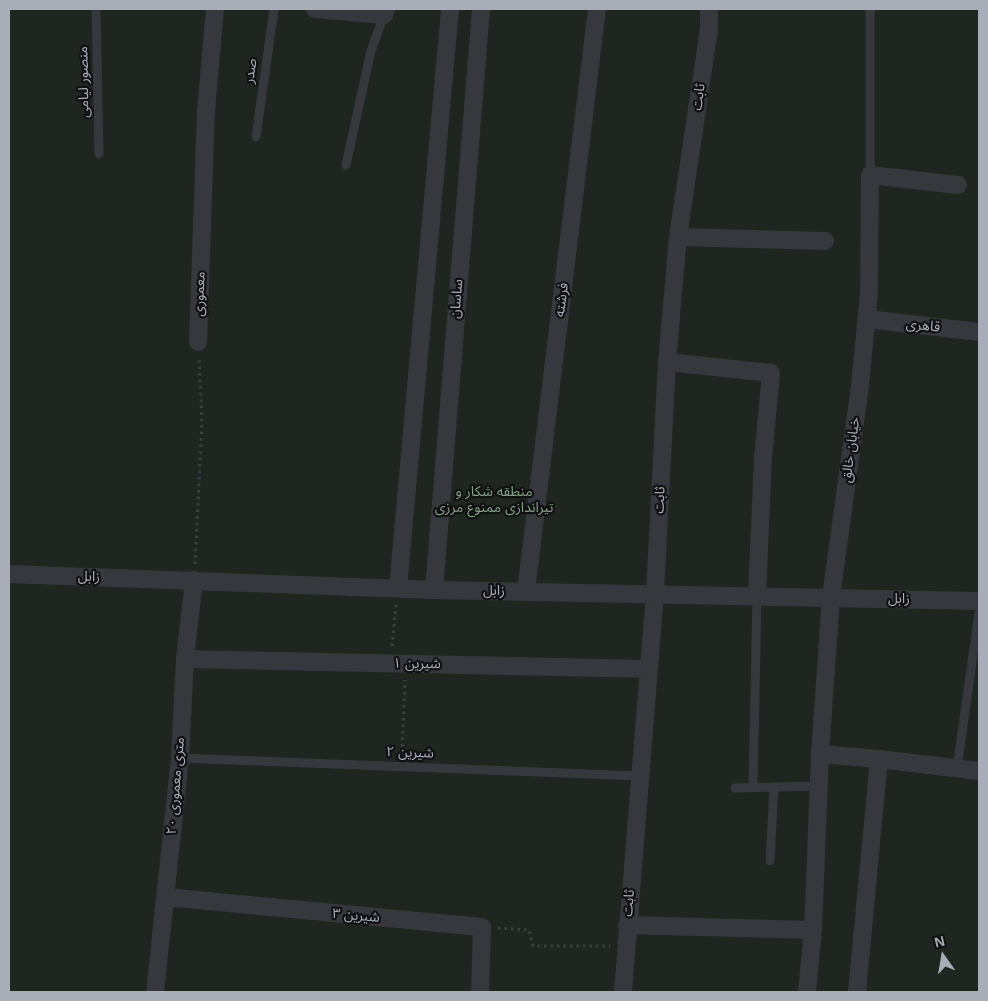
<!DOCTYPE html>
<html>
<head>
<meta charset="utf-8">
<style>
	body { margin:0 }
	#map { position:relative; width:988px; height:1001px; overflow:hidden; background:#161618; font-family:Arial,sans-serif }
	canvas { display:block }
	.frame { position:absolute; inset:0; border:10px solid #a8adb8; pointer-events:none }
	.north { position:absolute; left:918px; top:931px; width:50px; height:50px; -webkit-text-stroke:4px #111113; paint-order:stroke; rotate:347deg; font-size:14px; font-weight:700; line-height:20px; text-align:center; color:#a8adb8 }
	.north::after { content:''; display:block; margin:auto; width:18px; height:22px; background:#a8adb8; clip-path:polygon(50% 0,100% 100%,50% 72%,0 100%) }
</style>
</head>
<body>
<div id="map">
<canvas width="988" height="1001"></canvas>
<div class="frame"></div>
<div class="north">N</div>
</div>
<script>
const ctx = document.querySelector('canvas').getContext('2d');
ctx.lineJoin = 'round';
function paint(path, color) {
  ctx.fillStyle = color;
  ctx.fill(path, 'evenodd');
}
function shape(rows) {
  const path = new Path2D();
  for (const r of rows) {
    path.moveTo(r[0], r[1]);
    for (let i = 2; i < r.length; i += 2) path.lineTo(r[i], r[i + 1]);
  }
  return path;
}
function strokePath(path, color, width, dash) {
  ctx.strokeStyle = color;
  ctx.lineWidth = width;
  ctx.lineCap = dash ? 'butt' : 'round';
  ctx.setLineDash(dash || []);
  ctx.stroke(path);
}
function label(font, color, halo, rows, align = 'center') {
  ctx.font = font + ' Arial,"Noto Sans Arabic",sans-serif';
  ctx.lineWidth = 4.5;
  ctx.setLineDash([]);
  ctx.textBaseline = 'middle';
  ctx.strokeStyle = halo;
  ctx.fillStyle = color;
  for (const [text, x, y, turn = 0] of rows) {
    ctx.save();
    ctx.translate(x, y);
    ctx.rotate((+turn || 0) * Math.PI / 180);
    ctx.textAlign = isNaN(turn) ? turn : align;
    if (halo) ctx.strokeText(text, 0, 0);
    ctx.fillText(text, 0, 0);
    ctx.restore();
  }
}
paint(shape([
	[9,9,979,9,979,992,9,992]
]), '#1e261f');
strokePath(shape([
	[195,564,202,423,199,358],
	[392,646,396,605],
	[402,753,405,680],
	[498,928,529,930,533,946,610,946]
]), '#3d3f44', 3, [2.5, 4]);
strokePath(shape([
	[96,9,99,154],
	[870,9,870,175],
	[256,137,274,9],
	[346,165,371,51,384,15],
	[180,758,640,776],
	[957,768,979,613],
	[735,788,819,786],
	[753,788,757,595],
	[770,861,774,787]
]), '#37383d', 9);
strokePath(shape([
	[315,9,384,15,386,9],
	[678,237,825,241],
	[867,319,979,332],
	[198,342,206,111,215,9],
	[667,362,771,373,763,458,757,595],
	[9,574,434,590,979,601],
	[398,588,450,9],
	[434,590,481,9],
	[526,591,597,9],
	[185,659,649,669],
	[879,759,820,754,831,597,860,386,869,292,870,175,958,185],
	[165,897,482,927,480,992],
	[627,925,813,930],
	[155,992,180,758,185,659,194,580],
	[623,992,655,593,667,362,678,237,709,29,709,9],
	[807,992,813,930,820,754],
	[857,992,879,759,979,771]
]), '#37383d', 18);
label('14px', '#a8adb8', '#111113', [
	["صدر",251,71,-82],
	["منصور لیامی",84,82,-91],
	["ثابت",699,97,-82],
	["معموری",200,294,-88],
	["ساسان",457,299,-85],
	["فرشته",562,300,-83],
	["قاهری",923,326,6],
	["خیابان خالق",851,450,-82],
	["ثابت",660,500,-87],
	["زابل",89,577,2],
	["زابل",494,591,1],
	["زابل",899,599,1],
	["شیرین ۱",417,664,1],
	["شیرین ۲",410,753,2],
	["۲۰ متری معموری",176,786,-85],
	["ثابت",629,903,-85],
	["شیرین ۳",356,916,5]
]);
label('14px', '#7fa381', '#111113', [
	["منطقه شکار و",494,492],
	["تیراندازی ممنوع مرزی",494,508]
]);
</script>
</body>
</html>
